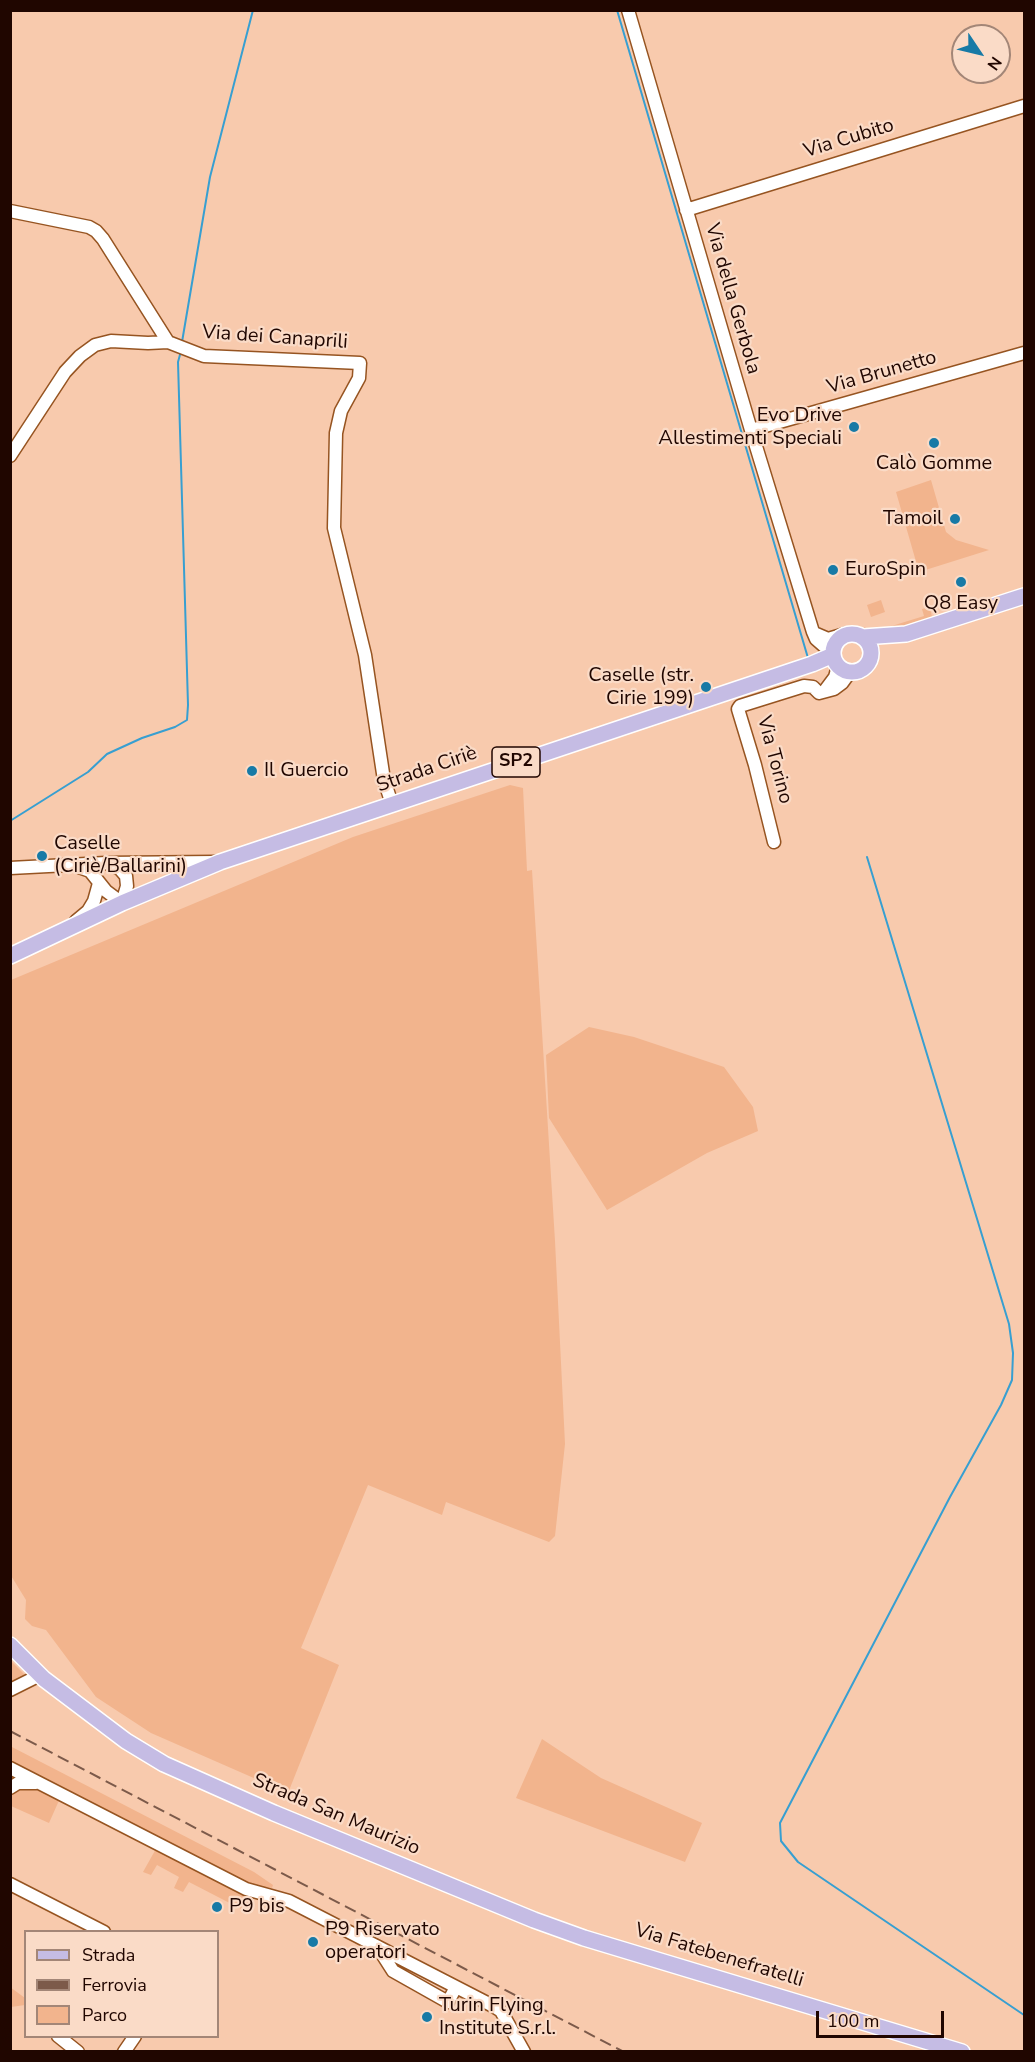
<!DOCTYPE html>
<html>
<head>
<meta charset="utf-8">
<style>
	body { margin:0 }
	#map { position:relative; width:1035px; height:2062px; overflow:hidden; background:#f8caad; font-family:"Nunito Sans",sans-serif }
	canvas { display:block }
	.frame { position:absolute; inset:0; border:12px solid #200600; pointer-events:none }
	.legend { position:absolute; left:24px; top:1930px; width:195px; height:108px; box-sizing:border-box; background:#fadbc7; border:2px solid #a38677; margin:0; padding:8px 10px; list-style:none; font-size:18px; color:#200600 }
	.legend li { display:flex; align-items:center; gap:12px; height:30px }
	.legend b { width:30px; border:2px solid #a38677 }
	.north { position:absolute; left:951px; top:24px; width:60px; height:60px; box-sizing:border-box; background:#fadbc7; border:2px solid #a38677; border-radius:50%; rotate:125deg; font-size:16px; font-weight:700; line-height:24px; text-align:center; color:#200600 }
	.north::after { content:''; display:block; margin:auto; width:21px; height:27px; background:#177aa6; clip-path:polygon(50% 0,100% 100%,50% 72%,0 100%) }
	.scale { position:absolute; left:816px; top:2011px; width:128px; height:27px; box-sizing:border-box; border:3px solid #200600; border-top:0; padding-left:8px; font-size:18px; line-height:21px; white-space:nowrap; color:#200600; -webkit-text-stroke:4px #fadbc7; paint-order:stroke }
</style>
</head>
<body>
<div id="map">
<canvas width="1035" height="2062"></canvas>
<div class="frame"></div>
<ul class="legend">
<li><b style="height:8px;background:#c5bce4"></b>Strada</li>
<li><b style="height:8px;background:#7c5a4a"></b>Ferrovia</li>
<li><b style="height:16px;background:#f2b48d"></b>Parco</li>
</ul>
<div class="north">N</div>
<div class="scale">100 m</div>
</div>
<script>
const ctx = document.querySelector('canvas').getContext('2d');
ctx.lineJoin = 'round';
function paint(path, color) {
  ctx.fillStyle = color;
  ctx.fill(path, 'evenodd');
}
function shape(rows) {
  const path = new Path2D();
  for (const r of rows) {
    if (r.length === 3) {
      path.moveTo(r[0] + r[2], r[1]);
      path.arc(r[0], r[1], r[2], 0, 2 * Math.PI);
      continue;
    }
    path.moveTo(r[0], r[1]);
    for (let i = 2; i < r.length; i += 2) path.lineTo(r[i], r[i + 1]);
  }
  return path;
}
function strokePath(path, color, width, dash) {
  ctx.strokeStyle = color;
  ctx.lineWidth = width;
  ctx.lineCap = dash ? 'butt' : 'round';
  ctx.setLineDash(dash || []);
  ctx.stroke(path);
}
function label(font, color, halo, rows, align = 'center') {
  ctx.font = font + ' "Nunito Sans",sans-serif';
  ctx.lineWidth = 4.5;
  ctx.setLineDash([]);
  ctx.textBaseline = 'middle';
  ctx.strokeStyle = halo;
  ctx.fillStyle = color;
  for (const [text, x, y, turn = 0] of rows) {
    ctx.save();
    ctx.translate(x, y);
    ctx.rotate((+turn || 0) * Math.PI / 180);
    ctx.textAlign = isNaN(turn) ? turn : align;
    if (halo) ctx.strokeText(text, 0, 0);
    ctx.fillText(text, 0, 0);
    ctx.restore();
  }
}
paint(shape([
	[931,480,946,532,956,540,989,550,919,572,896,492],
	[881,600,885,612,871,617,867,605],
	[930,607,932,617,876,635,862,632,853,627,865,627,869,633,924,616,922,609],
	[510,785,523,788,527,871,532,870,555,1241,565,1444,555,1536,549,1542,446,1502,442,1515,368,1485,301,1648,339,1665,288,1793,151,1733,96,1697,46,1630,32,1626,25,1619,26,1600,10,1574,11,980,353,837],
	[589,1027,634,1037,724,1067,753,1107,758,1131,707,1153,607,1210,549,1118,546,1055],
	[10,1660,26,1676,10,1684],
	[542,1739,601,1778,702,1823,685,1862,516,1798],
	[10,1746,254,1872,273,1885,272,1888,249,1884,11,1762],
	[38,1786,61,1796,49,1823,11,1806,10,1794,21,1787],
	[157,1847,240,1890,250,1907,247,1912,189,1882,183,1892,174,1888,179,1877,157,1865,151,1875,143,1872],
	[10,1987,25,1998,25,2005,11,2007]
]), '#f2b48d');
strokePath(shape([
	[617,10,808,658],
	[182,342,210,177,253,10],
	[10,821,88,772,107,754,142,738,175,727,187,720,188,705,178,362,181,351],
	[867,857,1009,1324,1013,1353,1012,1380,1001,1405,950,1497,780,1823,781,1841,798,1862,1024,2015]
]), '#379fd1', 2);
const minor = shape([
	[628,10,751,430,813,632,816,639,824,646,833,648],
	[686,210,1024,106],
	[10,211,89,227,96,231,103,239,168,342],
	[751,430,1024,353],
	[10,456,65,372,80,356,95,345,111,341,148,343,168,342,204,356,360,363,359,378,341,411,336,433,334,528,365,655,384,780,392,804],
	[814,633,828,639,845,634],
	[826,689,835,677,838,666],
	[774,842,755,765,738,709,740,706,804,686,813,687,819,693,834,689,842,683,850,672],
	[76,866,90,871,106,891,122,903,127,886,126,876,120,869,107,863],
	[10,868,106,863,216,862],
	[76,921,88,911,94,901,99,883],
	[10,1690,40,1675],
	[10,1768,246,1889,289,1901,493,2006,501,2011,524,2052],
	[10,1788,18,1783,36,1783],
	[10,1884,104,1932],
	[377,1946,393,1971,448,2002,456,1987],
	[58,2036,78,2052],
	[124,2052,135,2036]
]);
const major = shape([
	[852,653,19],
	[863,637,906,634,1024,596],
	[10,956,122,903,220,862,812,664,833,655],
	[10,1645,44,1679,126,1741,164,1764,274,1813,534,1920,584,1938,962,2052]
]);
strokePath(minor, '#965421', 15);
strokePath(major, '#fff', 18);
strokePath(minor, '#fff', 12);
strokePath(major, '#c5bce4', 15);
strokePath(shape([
	[10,1731,624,2052]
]), '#7c5a4a', 2, [12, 6]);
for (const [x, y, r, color] of [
	[854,427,6,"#177aa6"],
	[934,443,6,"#177aa6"],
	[955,519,6,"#177aa6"],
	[833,570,6,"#177aa6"],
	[961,582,6,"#177aa6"],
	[706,687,6,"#177aa6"],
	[252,771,6,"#177aa6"],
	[42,856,6,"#177aa6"],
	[217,1907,6,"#177aa6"],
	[313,1942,6,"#177aa6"],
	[427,2017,6,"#177aa6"]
]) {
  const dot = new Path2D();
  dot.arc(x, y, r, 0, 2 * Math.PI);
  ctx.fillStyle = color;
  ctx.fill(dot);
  strokePath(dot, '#fadbc7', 2);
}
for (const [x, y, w] of [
	[516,762,48]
]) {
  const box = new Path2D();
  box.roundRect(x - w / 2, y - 15, w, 30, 4.5);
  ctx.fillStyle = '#fadbc7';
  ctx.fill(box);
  strokePath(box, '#200600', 1.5);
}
label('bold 18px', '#200600', null, [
	["SP2",516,762]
]);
label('20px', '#200600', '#fadbc7', [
	["Via Cubito",849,139,-17],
	["Via della Gerbola",732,299,74],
	["Via dei Canaprili",275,338,4],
	["Via Brunetto",882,373,-16],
	["Via Torino",774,760,75],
	["Strada Ciriè",427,770,-19],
	["Strada San Maurizio",336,1815,23],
	["Via Fatebenefratelli",719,1956,17]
]);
label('20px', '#200600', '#fadbc7', [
	["Evo Drive",842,416,"right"],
	["Allestimenti Speciali",842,439,"right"],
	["Calò Gomme",934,464,"center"],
	["Tamoil",943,519,"right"],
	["EuroSpin",845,570],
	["Q8 Easy",961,604,"center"],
	["Caselle (str.",694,676,"right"],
	["Cirie 199)",694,699,"right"],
	["Il Guercio",264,771],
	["Caselle",54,844],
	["(Ciriè/Ballarini)",54,867],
	["P9 bis",229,1907],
	["P9 Riservato",325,1930],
	["operatori",325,1953],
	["Turin Flying",439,2006],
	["Institute S.r.l.",439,2029]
], 'left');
</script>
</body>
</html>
